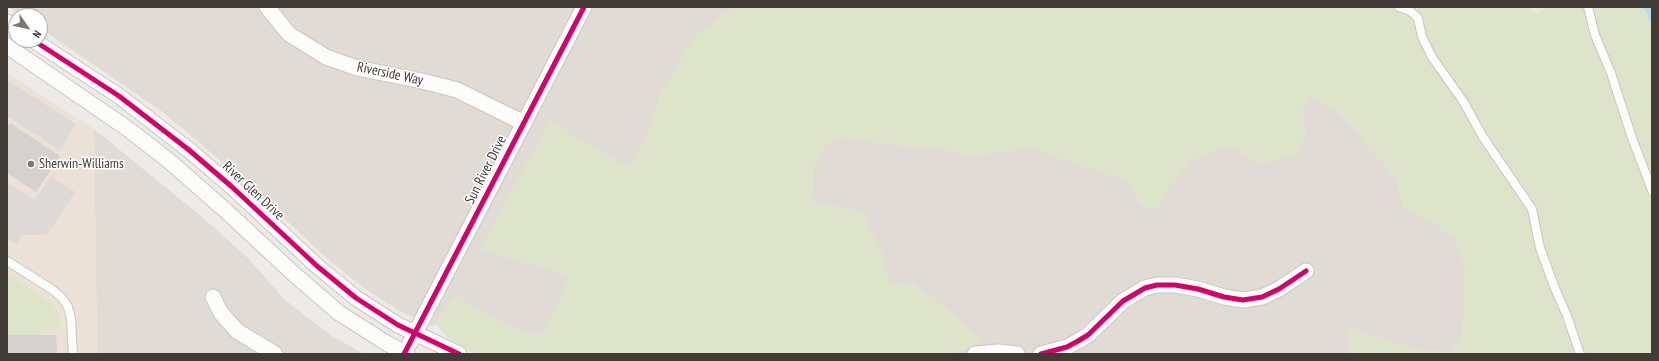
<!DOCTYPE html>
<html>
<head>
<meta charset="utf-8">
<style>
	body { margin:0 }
	#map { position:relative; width:1659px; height:361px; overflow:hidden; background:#edeae7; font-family:"PT Sans Narrow",sans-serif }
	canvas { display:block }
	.frame { position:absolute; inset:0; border:8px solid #413b35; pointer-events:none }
	.north { position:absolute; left:8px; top:8px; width:40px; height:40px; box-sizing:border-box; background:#fff; border:1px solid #b3b1ae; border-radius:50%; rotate:124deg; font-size:11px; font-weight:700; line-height:16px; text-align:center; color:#413b35 }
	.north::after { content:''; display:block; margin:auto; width:14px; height:18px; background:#7d7873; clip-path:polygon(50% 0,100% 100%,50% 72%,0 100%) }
</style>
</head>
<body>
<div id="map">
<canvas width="1659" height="361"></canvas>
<div class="frame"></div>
<div class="north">N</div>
</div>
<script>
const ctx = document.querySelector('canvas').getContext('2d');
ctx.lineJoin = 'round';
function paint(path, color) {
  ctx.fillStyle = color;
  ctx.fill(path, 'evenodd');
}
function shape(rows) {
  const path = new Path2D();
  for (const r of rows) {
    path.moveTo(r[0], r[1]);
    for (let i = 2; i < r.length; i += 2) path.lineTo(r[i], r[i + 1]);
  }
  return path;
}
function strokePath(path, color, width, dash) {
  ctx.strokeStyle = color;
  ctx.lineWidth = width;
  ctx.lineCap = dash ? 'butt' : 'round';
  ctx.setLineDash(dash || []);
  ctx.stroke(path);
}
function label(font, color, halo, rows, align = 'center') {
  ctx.font = font + ' "PT Sans Narrow",sans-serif';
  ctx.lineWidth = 3;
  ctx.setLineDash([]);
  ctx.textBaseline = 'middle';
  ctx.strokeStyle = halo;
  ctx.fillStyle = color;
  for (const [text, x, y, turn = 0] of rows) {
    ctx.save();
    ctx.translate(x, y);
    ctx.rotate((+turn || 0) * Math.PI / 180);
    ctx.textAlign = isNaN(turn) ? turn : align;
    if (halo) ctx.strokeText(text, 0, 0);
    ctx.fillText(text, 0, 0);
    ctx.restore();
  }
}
paint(shape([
	[8,7,738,7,721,16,660,95,648,136,628,168,550,122,481,249,571,276,542,336,507,326,471,307,460,297,454,298,436,324,432,326,399,311,367,290,332,263,242,179,164,113,40,28,40,16,22,16],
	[1310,95,1340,113,1397,179,1403,207,1435,224,1455,239,1466,268,1463,334,1450,352,1420,351,1349,328,1351,354,949,354,982,341,934,299,913,284,889,283,882,254,867,223,864,212,831,206,812,201,813,167,819,155,825,145,846,136,863,141,943,149,971,155,1031,148,1126,180,1145,208,1173,182,1190,160,1231,145,1260,164,1306,135,1301,108],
	[94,129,202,217,248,258,284,299,330,335,364,354,97,354]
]), '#e1dbd5');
paint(shape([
	[7,73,94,129,97,354,7,354]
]), '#ece1d7');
paint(shape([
	[738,7,1652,7,1652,354,1351,354,1349,328,1420,351,1450,352,1463,334,1466,268,1455,239,1435,224,1403,207,1397,179,1340,113,1310,95,1301,108,1306,135,1294,156,1260,164,1231,145,1190,160,1173,182,1156,210,1146,208,1126,180,1031,148,971,155,943,149,863,141,846,136,825,145,813,167,812,201,831,206,865,212,867,223,882,254,890,283,912,284,934,299,982,341,949,354,474,354,447,337,436,324,454,298,460,297,471,307,507,326,542,336,571,276,480,249,550,122,628,167,648,136,660,95,695,36,721,16],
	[12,276,52,304,57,311,61,323,61,329,42,330,41,335,7,335,7,277]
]), '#dee4c9');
paint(shape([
	[1528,7,1546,7,1538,13,1532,12]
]), '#efe5d3');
paint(shape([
	[7,80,76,124,60,150,7,116],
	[51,176,75,192,47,235,22,235,16,244,7,239,7,182,35,200]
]), '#dcd9d7');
paint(shape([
	[1640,7,1652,7,1652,25,1646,11]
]), '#bbdbe7');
paint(shape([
	[10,123,60,156,36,192,7,173,7,127],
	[7,335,56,335,57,354,7,354]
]), '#d5d1ce');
const service = shape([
	[1399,7,1410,11,1418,18,1422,37,1432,57,1463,101,1483,137,1532,209,1540,248,1554,286,1567,316,1580,354],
	[1588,7,1595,35,1611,73,1632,138,1652,190],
	[7,261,53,290,62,298,68,307,71,319,73,354]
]);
const minor = shape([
	[267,7,289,34,326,57,357,68,422,81,457,90,524,123],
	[7,22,16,28],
	[33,40,119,96,189,150,231,186,317,266,356,298,398,325,459,354],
	[7,46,128,129,168,160,225,210,295,275,339,313,388,344,407,354],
	[213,297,221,313,237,331,275,354],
	[410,343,584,7],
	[975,354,999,352,1017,354],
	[1041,354,1067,347,1078,341,1088,335,1123,301,1145,288,1157,285,1175,285,1198,289,1224,297,1243,300,1262,297,1279,289,1306,271]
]);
strokePath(service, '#c9c6c3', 10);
strokePath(minor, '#c9c6c3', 17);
strokePath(service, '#fcfcfb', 8);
strokePath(minor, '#fcfcfb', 15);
strokePath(shape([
	[33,40,119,96,189,150,231,186,317,266,356,298,398,325,459,354],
	[404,354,584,7],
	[1041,354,1067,347,1078,341,1088,335,1123,301,1145,288,1157,285,1175,285,1198,289,1224,297,1243,300,1262,297,1279,289,1306,271]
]), '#d6006c', 5);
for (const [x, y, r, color] of [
	[31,164,4,"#7d7873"]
]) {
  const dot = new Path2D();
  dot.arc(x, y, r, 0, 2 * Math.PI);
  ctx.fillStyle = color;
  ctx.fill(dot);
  strokePath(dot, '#fff', 1.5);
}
label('14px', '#413b35', '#fff', [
	["Riverside Way",390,74,12],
	["Sun River Drive",486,170,-63],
	["River Glen Drive",253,191,43]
]);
label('14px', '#413b35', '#fff', [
	["Sherwin-Williams",39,164]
], 'left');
</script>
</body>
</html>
